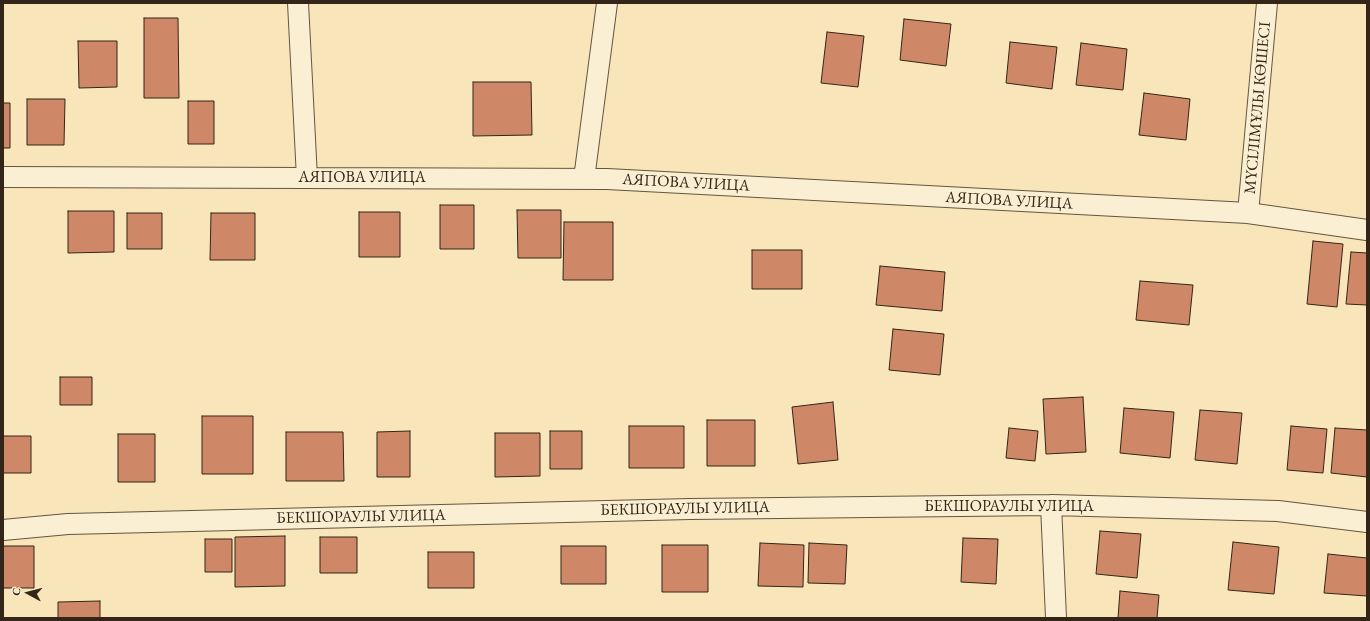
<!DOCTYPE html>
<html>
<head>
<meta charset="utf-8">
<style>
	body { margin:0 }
	#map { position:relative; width:1370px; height:621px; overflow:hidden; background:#f8e6ba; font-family:"EB Garamond",serif }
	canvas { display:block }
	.frame { position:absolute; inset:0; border:4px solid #332518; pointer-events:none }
	.north { position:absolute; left:8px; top:573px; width:40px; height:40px; -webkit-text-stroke:3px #faefd2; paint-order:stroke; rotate:277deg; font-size:11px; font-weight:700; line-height:16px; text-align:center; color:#332518 }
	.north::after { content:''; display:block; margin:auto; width:14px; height:18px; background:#332518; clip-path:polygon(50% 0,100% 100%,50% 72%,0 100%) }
</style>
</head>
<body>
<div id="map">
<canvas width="1370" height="621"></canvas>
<div class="frame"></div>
<div class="north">С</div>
</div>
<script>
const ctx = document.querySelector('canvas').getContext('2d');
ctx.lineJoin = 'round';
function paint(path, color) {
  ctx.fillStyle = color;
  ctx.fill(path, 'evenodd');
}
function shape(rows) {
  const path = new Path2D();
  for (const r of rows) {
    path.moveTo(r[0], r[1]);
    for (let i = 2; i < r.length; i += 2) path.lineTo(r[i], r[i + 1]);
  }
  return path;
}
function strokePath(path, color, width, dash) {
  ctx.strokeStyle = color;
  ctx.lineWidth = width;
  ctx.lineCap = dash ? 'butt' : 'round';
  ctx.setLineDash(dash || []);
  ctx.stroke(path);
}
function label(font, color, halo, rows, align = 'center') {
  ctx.font = font + ' "EB Garamond",serif';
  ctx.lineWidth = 3;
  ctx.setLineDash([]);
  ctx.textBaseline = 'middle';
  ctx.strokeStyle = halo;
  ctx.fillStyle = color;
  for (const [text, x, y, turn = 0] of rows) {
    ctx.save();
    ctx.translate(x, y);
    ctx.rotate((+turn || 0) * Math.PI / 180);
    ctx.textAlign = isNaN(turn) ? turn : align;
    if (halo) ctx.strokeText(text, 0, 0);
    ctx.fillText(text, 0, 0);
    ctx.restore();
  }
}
const building = shape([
	[144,18,178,18,179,98,144,98,144,18],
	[904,19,951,24,946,66,900,60,904,19],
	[827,32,864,36,858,87,821,83,827,32],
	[78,41,117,41,117,87,79,88,78,41],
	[1010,42,1057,47,1052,89,1006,83,1010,42],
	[1081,43,1127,49,1123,90,1076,85,1081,43],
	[473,82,531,82,532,135,473,136,473,82],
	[1144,93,1190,99,1186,140,1139,135,1144,93],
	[27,99,65,99,64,145,27,145,27,99],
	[188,101,214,101,214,144,188,144,188,101],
	[3,103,10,103,10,148,3,148,3,103],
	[440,205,474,205,474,249,440,249,440,205],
	[517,210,561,210,561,258,518,258,517,210],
	[68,211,114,211,114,252,68,253,68,211],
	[359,212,400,212,400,257,359,257,359,212],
	[127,213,162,213,162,249,127,249,127,213],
	[211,213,255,213,255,260,210,260,211,213],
	[564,222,613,222,613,280,563,280,564,222],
	[1313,241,1343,244,1337,307,1307,304,1313,241],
	[752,250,802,250,802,289,752,289,752,250],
	[1351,252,1367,253,1367,305,1346,304,1351,252],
	[880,266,945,272,942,311,876,305,880,266],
	[1140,281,1193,285,1189,325,1136,320,1140,281],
	[893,329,944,334,940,375,889,370,893,329],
	[60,377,92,377,92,405,60,405,60,377],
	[1083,397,1086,452,1046,454,1043,399,1083,397],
	[833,402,838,460,798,464,792,407,833,402],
	[1124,408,1174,412,1170,458,1120,453,1124,408],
	[1200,410,1242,413,1237,464,1195,460,1200,410],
	[202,416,253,416,253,474,202,474,202,416],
	[707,420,755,420,755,466,707,466,707,420],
	[629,426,684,426,684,468,629,468,629,426],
	[1291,426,1327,429,1323,473,1287,470,1291,426],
	[1009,428,1038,431,1035,461,1006,458,1009,428],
	[1335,428,1367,430,1367,477,1331,473,1335,428],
	[410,431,410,477,377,477,377,432,410,431],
	[550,431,582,431,582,469,550,469,550,431],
	[286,432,343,432,344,481,286,481,286,432],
	[495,433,540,433,540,476,495,477,495,433],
	[118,434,155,434,155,482,118,482,118,434],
	[3,436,31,436,31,473,3,473,3,436],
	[1100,531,1141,534,1137,578,1096,574,1100,531],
	[285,536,285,586,235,587,235,537,285,536],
	[320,537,357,537,357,573,320,573,320,537],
	[963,538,998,539,996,584,961,582,963,538],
	[205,539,232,539,232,572,205,572,205,539],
	[1233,542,1279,547,1274,594,1228,590,1233,542],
	[760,543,804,545,803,587,758,586,760,543],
	[809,543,847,545,845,584,808,583,809,543],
	[662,545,708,545,708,592,662,592,662,545],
	[3,546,34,546,34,588,3,588,3,546],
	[561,546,606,546,606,584,561,584,561,546],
	[428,552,474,552,474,588,428,588,428,552],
	[1328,554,1367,558,1367,596,1324,593,1328,554],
	[1120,591,1159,595,1157,618,1118,618,1120,591],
	[100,601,100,618,58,618,58,602,100,601]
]);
paint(building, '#cf8867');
strokePath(building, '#332518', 1);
const minor = shape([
	[298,3,307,178],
	[3,177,607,179,1248,213,1367,230],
	[584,179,607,3],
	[1248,213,1267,3],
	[1051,505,1056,618],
	[3,530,68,524,690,509,1051,505,1278,511,1367,522]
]);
strokePath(minor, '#645540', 22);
strokePath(minor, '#faefd2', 20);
label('16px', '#332518', '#faefd2', [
	["МҮСІЛІМҰЛЫ КӨШЕСІ",1258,108,-85],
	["АЯПОВА УЛИЦА",362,178],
	["АЯПОВА УЛИЦА",686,183,3],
	["АЯПОВА УЛИЦА",1009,201,3],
	["БЕКШОРАУЛЫ УЛИЦА",1009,507],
	["БЕКШОРАУЛЫ УЛИЦА",685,509,-1],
	["БЕКШОРАУЛЫ УЛИЦА",361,517,-1]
]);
</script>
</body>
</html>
